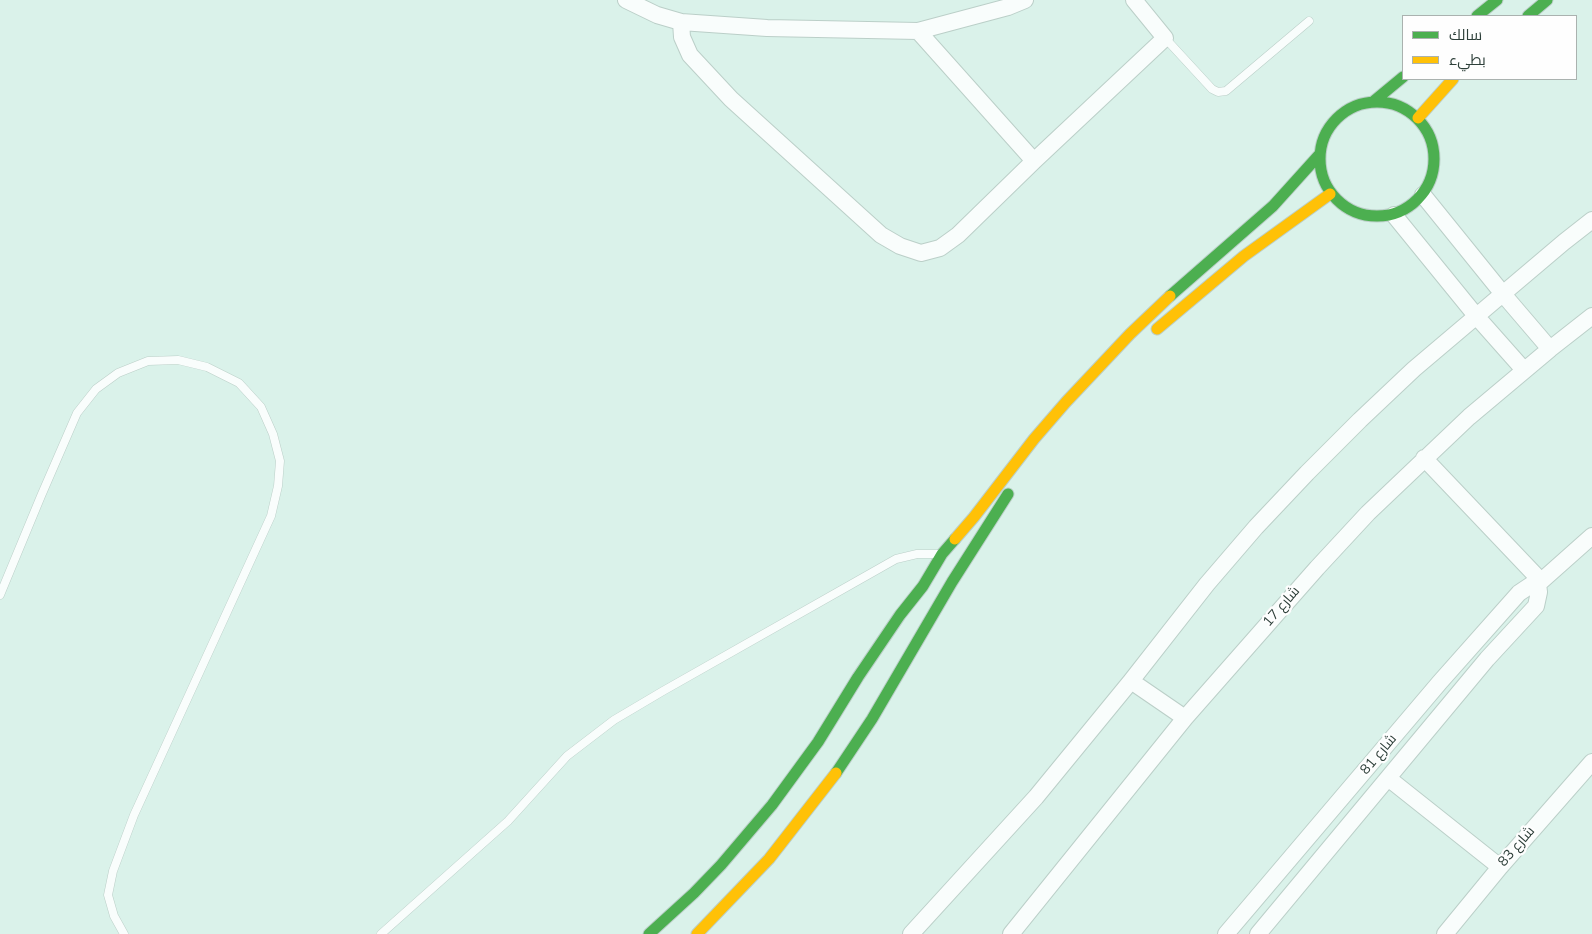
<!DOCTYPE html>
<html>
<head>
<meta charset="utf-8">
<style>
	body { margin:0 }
	#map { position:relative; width:1592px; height:934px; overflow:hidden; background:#daf2ea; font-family:"Nunito Sans",Cairo,sans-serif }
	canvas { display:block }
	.legend { position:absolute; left:1402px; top:15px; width:175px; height:65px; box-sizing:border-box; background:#fefefe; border:1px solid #aab2af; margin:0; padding:6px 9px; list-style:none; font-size:15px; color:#2d3f39 }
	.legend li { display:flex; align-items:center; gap:10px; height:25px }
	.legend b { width:25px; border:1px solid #aab2af }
</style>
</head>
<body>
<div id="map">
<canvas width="1592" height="934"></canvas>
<ul class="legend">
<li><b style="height:6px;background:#4caf50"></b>سالك</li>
<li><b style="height:6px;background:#ffc107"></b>بطيء</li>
</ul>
</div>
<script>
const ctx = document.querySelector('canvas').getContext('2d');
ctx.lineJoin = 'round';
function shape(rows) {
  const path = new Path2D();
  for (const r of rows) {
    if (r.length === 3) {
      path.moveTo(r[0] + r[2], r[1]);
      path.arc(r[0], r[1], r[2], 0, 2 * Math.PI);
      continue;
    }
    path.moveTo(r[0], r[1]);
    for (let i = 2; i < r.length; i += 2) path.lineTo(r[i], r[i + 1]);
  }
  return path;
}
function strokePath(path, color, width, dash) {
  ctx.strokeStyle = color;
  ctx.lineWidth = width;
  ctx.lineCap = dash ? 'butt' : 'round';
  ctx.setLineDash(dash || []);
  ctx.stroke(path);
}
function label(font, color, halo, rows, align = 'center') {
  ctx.font = font + ' "Nunito Sans",Cairo,sans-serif';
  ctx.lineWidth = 4.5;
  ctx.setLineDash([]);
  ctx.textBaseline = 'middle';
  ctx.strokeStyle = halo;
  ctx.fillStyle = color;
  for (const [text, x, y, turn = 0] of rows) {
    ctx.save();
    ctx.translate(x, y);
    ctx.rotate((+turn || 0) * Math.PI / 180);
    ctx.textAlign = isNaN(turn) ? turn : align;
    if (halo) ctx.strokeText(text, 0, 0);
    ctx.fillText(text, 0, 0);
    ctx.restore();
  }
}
const lane = shape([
	[1165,38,1212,89,1218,92,1226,91,1309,21],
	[0,595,41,496,77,413,96,389,118,373,148,361,178,360,207,367,239,383,261,407,273,434,280,461,278,486,271,516,134,815,113,871,108,895,114,916,124,934],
	[381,934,508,821,567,756,614,720,663,691,896,559,917,554,937,554]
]);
const street = shape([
	[626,0,657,15,681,22,767,28,918,31,1008,7,1025,0],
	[681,22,682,37,690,55,731,99,881,235,900,246,921,253,940,248,958,235,1034,161,1165,38,1134,0],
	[918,31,1034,161],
	[1423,195,1503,294,1550,349],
	[1394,215,1477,317,1524,370],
	[1424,458,1541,581],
	[1131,681,1185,718],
	[1388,778,1500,867],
	[911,934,1036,797,1131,681,1207,584,1256,527,1307,473,1360,420,1414,369,1564,242,1592,220],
	[1011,934,1185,718,1317,568,1368,513,1469,417,1550,349,1592,316],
	[1226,934,1440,682,1519,593,1531,585,1538,584,1592,536],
	[1258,934,1487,659,1536,606,1539,592,1538,584],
	[1445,934,1500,867,1592,762]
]);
const fast = shape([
	[1477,16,1497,0],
	[1528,16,1547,0],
	[1374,101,1403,77],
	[1377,159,57],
	[1170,296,1273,206,1319,155],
	[836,773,872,719,952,582,1008,494],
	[649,934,694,893,721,865,772,805,818,742,858,677,900,615,923,586,942,554,955,539]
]);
const slow = shape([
	[1418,118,1453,79],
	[1157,329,1244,256,1330,194],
	[955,539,974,517,1034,439,1066,402,1130,334,1170,296],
	[697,934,769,859,836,773]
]);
strokePath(lane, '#bbcfc8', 9);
strokePath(street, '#bbcfc8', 18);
strokePath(fast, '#bbcfc8', 13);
strokePath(slow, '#bbcfc8', 13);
strokePath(lane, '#f9fdfc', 8);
strokePath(street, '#f9fdfc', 16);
strokePath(fast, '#4caf50', 11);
strokePath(slow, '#ffc107', 11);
label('14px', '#2d3f39', '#fefefe', [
	["شارع 17",1282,607,-49],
	["شارع 81",1379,755,-50],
	["شارع 83",1517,847,-49]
]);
</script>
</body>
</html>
